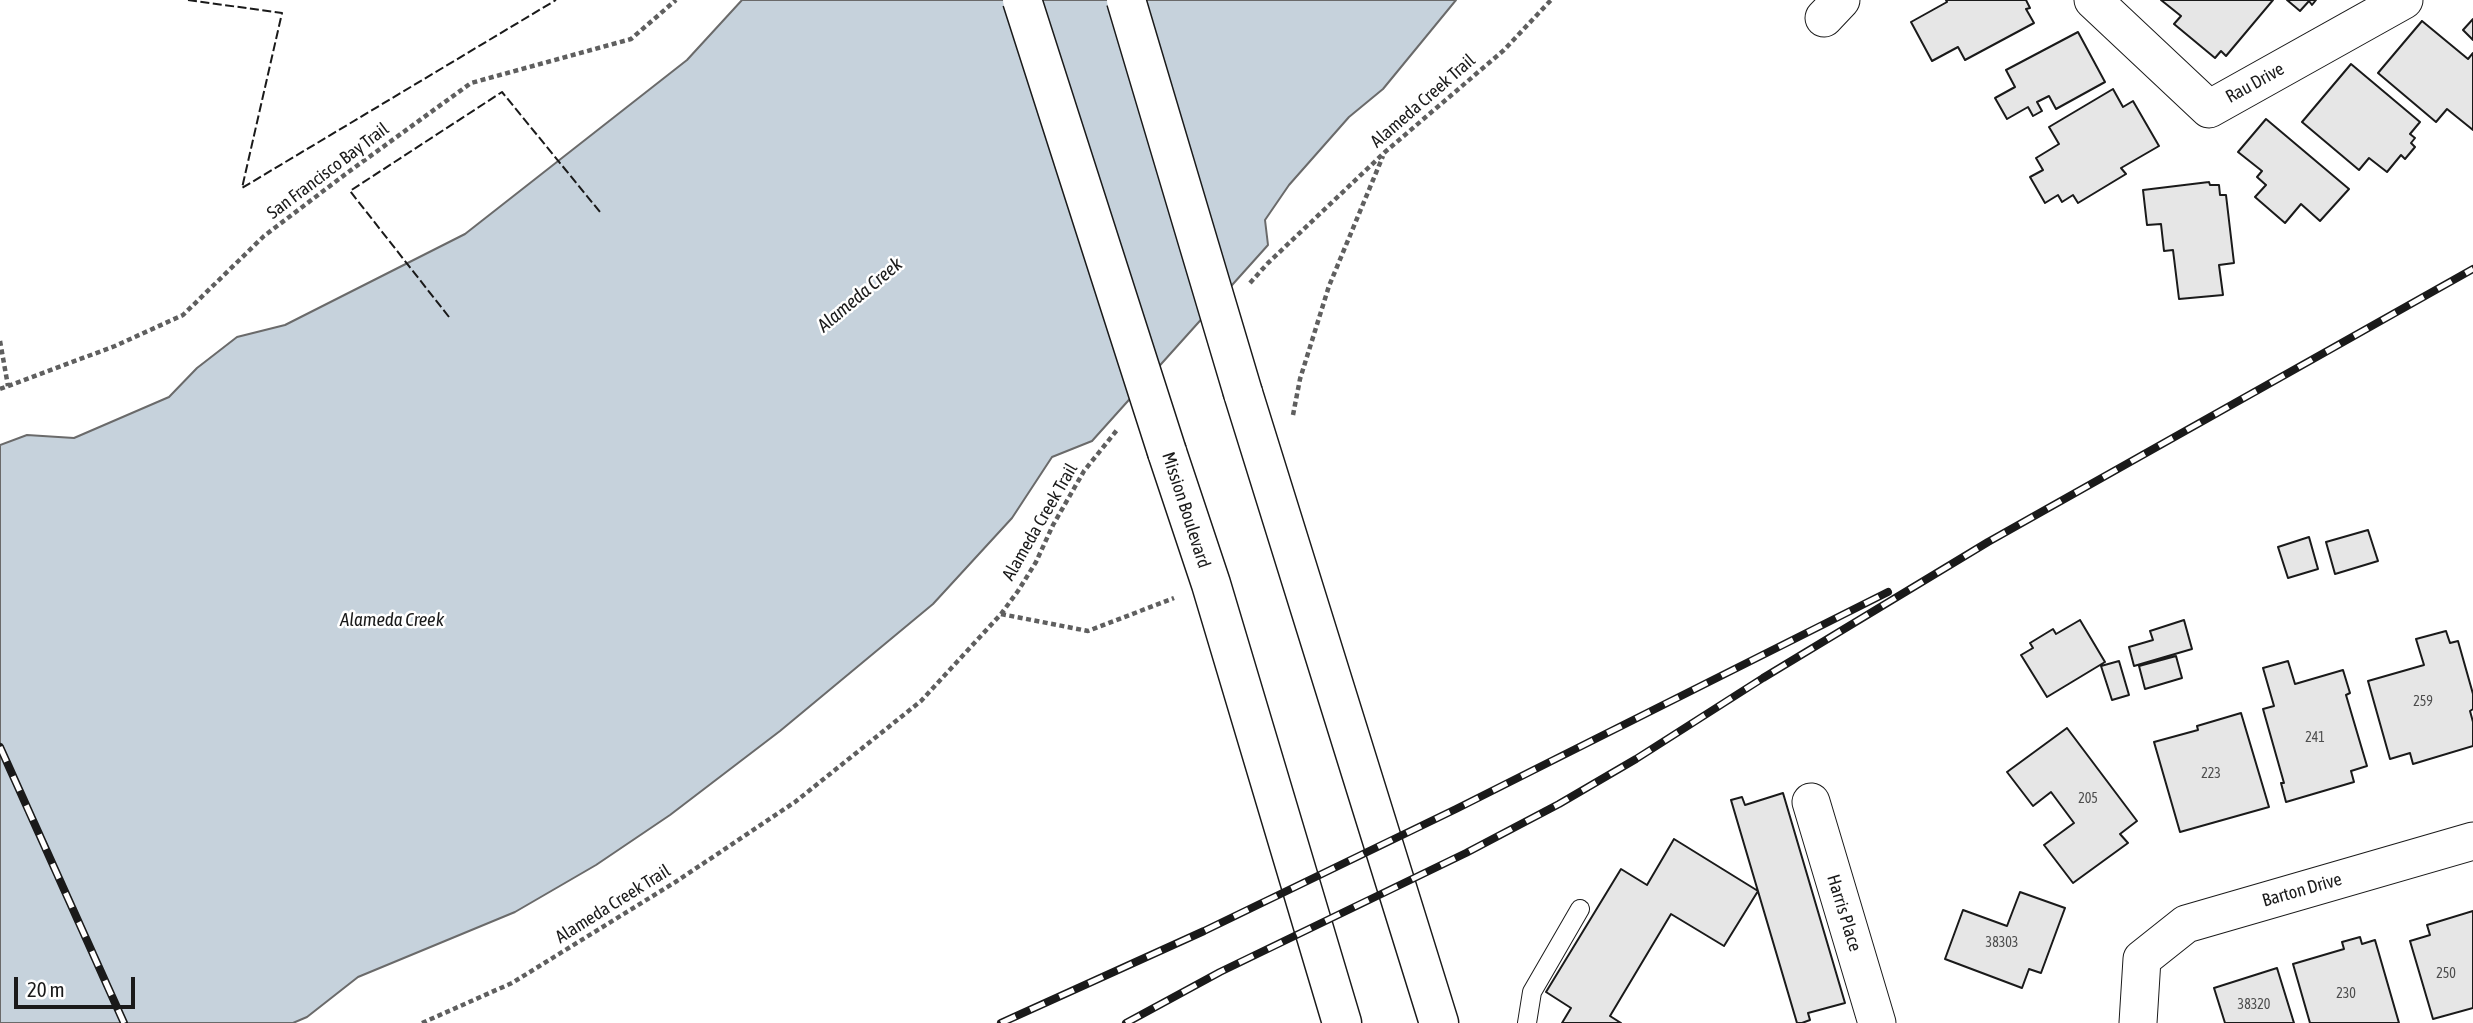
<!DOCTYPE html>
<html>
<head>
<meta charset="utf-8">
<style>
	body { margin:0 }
	#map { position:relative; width:2473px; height:1023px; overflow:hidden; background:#fff; font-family:"Asap Condensed",sans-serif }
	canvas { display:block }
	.scale { position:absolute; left:14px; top:977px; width:121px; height:32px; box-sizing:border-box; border:4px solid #1a1a1a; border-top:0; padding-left:9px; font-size:21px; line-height:24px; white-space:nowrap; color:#1a1a1a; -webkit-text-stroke:5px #fff; paint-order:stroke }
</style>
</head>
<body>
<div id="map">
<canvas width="2473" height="1023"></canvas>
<div class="scale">20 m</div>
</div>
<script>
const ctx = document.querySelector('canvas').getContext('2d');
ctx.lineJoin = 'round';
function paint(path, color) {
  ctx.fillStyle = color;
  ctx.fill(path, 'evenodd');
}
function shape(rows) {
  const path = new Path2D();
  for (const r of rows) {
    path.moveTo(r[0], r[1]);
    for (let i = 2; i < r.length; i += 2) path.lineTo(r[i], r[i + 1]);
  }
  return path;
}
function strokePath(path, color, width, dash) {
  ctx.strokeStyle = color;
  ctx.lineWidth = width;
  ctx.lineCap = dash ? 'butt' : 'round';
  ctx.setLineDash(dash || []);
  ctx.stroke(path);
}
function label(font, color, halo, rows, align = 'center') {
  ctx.font = font + ' "Asap Condensed",sans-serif';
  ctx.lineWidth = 5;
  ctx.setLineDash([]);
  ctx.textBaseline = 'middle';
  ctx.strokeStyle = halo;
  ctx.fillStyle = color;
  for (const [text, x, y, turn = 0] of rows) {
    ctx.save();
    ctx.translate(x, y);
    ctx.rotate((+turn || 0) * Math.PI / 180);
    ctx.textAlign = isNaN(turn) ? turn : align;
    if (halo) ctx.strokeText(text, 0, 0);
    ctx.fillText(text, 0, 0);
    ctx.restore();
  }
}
const water = shape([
	[742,0,1456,0,1383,89,1349,117,1289,185,1265,220,1268,245,1092,441,1052,457,1012,518,933,604,780,731,670,815,596,865,515,912,358,977,307,1017,293,1023,0,1023,0,445,27,435,74,438,169,397,197,368,237,337,285,325,465,234,687,60,742,0]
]);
paint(water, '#c6d2dc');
strokePath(water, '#6a6a6a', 2);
const building = shape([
	[1946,0,2026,0,2030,8,2026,9,2034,23,1965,60,1958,47,1932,61,1911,22,1947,2,1946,0],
	[2161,0,2273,0,2226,56,2221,51,2215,58,2174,24,2181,16,2161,0],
	[2287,0,2316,0,2312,5,2309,1,2300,11,2287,0],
	[2473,19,2473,40,2463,30,2473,19],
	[2422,21,2468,59,2473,53,2473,130,2447,109,2436,122,2378,73,2422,21],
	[2078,32,2105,82,2056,109,2049,96,2037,102,2042,111,2033,116,2028,107,2007,119,1995,98,2015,87,2006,70,2078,32],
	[2351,64,2420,122,2410,134,2415,138,2411,143,2415,147,2405,159,2401,155,2387,172,2369,158,2359,170,2302,122,2351,64],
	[2113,89,2123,107,2133,101,2159,146,2121,168,2126,174,2078,203,2073,195,2062,202,2058,195,2045,203,2030,177,2043,170,2036,158,2059,144,2049,127,2113,89],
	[2266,119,2349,189,2320,221,2301,204,2285,223,2255,197,2266,185,2257,177,2262,171,2238,152,2266,119],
	[2209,182,2210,185,2219,185,2220,195,2226,195,2234,263,2219,265,2223,295,2179,299,2173,250,2164,251,2161,224,2147,225,2143,190,2209,182],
	[2368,530,2378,561,2335,574,2326,542,2368,530],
	[2309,537,2318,569,2288,578,2278,547,2309,537],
	[2080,620,2105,662,2047,697,2021,655,2033,648,2030,643,2053,629,2056,634,2080,620],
	[2184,620,2192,649,2134,666,2129,647,2153,640,2150,631,2184,620],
	[2446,631,2450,643,2458,641,2473,694,2473,709,2470,711,2473,722,2473,746,2413,764,2410,753,2390,759,2368,681,2424,665,2416,639,2446,631],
	[2176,656,2182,678,2145,689,2139,666,2176,656],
	[2119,661,2129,695,2112,700,2101,666,2119,661],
	[2288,661,2295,684,2343,670,2350,693,2346,695,2367,766,2351,771,2354,782,2286,802,2281,783,2284,783,2263,709,2274,706,2263,668,2288,661],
	[2241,713,2269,807,2180,832,2154,742,2198,730,2197,726,2241,713],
	[2067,728,2137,821,2120,834,2128,843,2073,883,2044,845,2074,823,2051,792,2033,806,2007,772,2067,728],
	[1783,793,1845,1003,1808,1013,1810,1020,1802,1023,1797,1023,1731,800,1742,797,1745,805,1783,793],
	[1674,839,1758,891,1724,946,1671,914,1610,1016,1621,1023,1562,1023,1571,1008,1546,992,1621,869,1647,885,1674,839],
	[2020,892,2065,908,2041,973,2029,969,2022,988,1945,959,1963,910,2007,926,2020,892],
	[2473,911,2473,1008,2433,1019,2410,941,2430,935,2427,925,2473,911],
	[2360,937,2362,944,2375,940,2399,1023,2310,1023,2293,964,2344,949,2342,942,2360,937],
	[2277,968,2294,1023,2225,1023,2214,988,2277,968]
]);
paint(building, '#e6e6e6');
strokePath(building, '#1a1a1a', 2);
const service = shape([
	[1527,1023,1532,992,1580,909]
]);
const minor = shape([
	[2093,0,2209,109,2404,0],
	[1824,18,1841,0],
	[1811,802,1877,1023],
	[2138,1023,2142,959,2186,924,2473,841]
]);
const primary = shape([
	[1243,393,1439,1023],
	[1167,452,1211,584,1342,1023]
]);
strokePath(service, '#1a1a1a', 20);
strokePath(minor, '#1a1a1a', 39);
strokePath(primary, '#1a1a1a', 41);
strokePath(shape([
	[1250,283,1268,263,1385,152,1504,50,1551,0],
	[0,341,8,386],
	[0,389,115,346,183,315,264,236,347,173,471,83,631,39,676,0],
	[1293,415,1300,379,1329,286,1383,156],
	[1001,614,1088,631,1174,598],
	[422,1023,512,983,677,881,795,802,921,701,1001,614,1018,591,1036,562,1053,525,1084,471,1117,430]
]), '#5f5f5f', 4.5, [5, 3.5]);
strokePath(service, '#fff', 18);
strokePath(minor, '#fff', 37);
strokePath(primary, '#fff', 38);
const rail = shape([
	[0,747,124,1023],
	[1001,1023,1204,931,1456,809,1888,592],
	[1126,1023,1220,972,1466,853,1559,804,1636,759,1763,678,1988,542,2473,269]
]);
strokePath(rail, '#1a1a1a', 8);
strokePath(rail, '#fff', 5, [16]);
const primaryBridge = shape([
	[1022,0,1167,452],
	[1126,0,1243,393]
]);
strokePath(primaryBridge, '#1a1a1a', 41, []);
strokePath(primaryBridge, '#fff', 38);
strokePath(shape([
	[188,0,282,13,242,188,556,0],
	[449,317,350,191,502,92,600,212]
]), '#1a1a1a', 2, [9, 3.5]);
label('14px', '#4d4d4d', null, [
	["259",2423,702],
	["241",2315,738],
	["223",2211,774],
	["205",2088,799],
	["38303",2002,943],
	["250",2446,974],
	["230",2346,994],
	["38320",2254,1005]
]);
label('18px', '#1a1a1a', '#fff', [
	["Rau Drive",2255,83,-29],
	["Alameda Creek Trail",1423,101,-41],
	["San Francisco Bay Trail",328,171,-37],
	["Mission Boulevard",1186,510,72],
	["Alameda Creek Trail",1040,522,-60],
	["Barton Drive",2302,890,-16],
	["Alameda Creek Trail",613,904,-32],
	["Harris Place",1844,913,73]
]);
label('italic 19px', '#1a1a1a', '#fff', [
	["Alameda Creek",860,295,-40],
	["Alameda Creek",392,620]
]);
</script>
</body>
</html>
